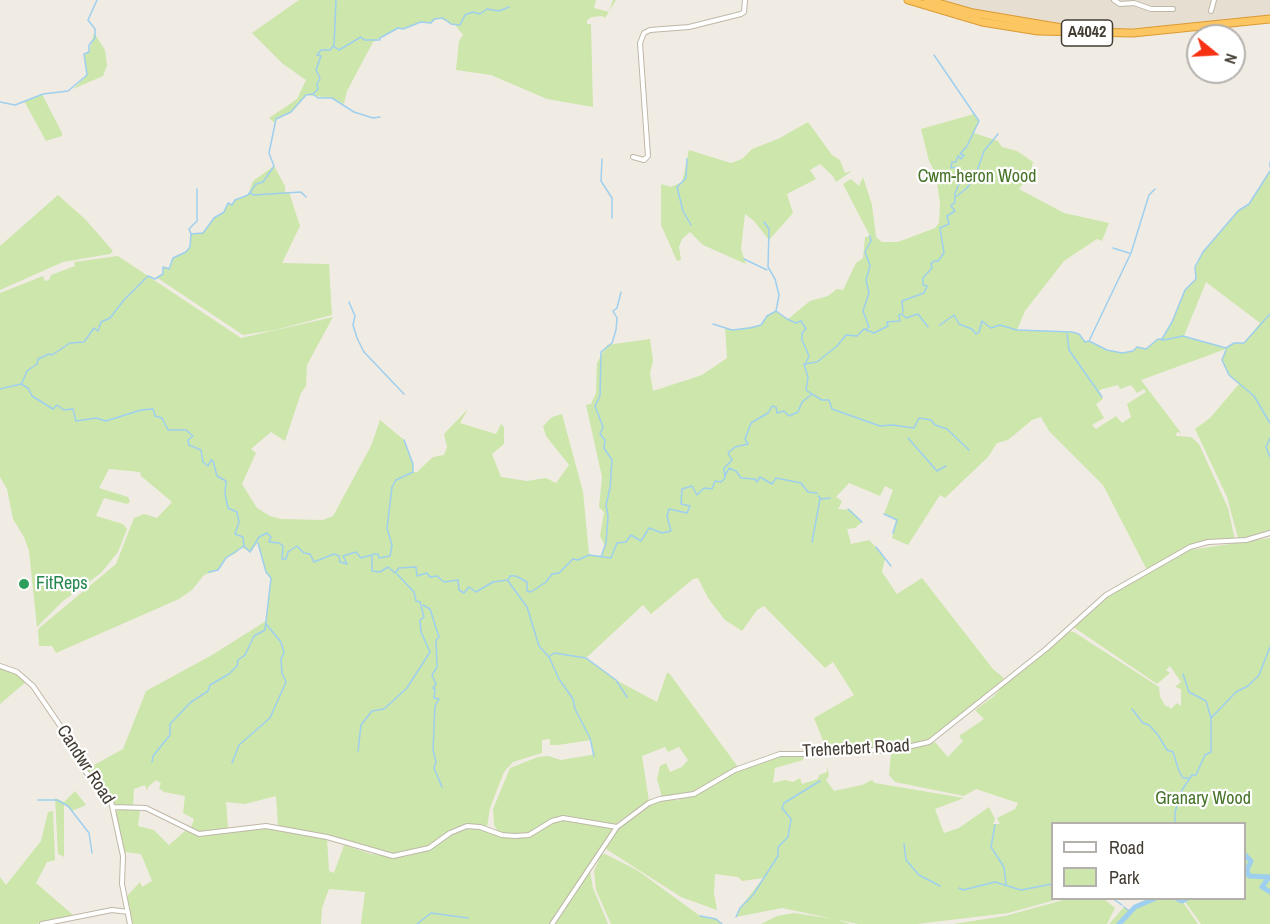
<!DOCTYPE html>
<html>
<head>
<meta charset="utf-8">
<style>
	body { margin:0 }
	#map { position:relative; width:1270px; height:924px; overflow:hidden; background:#f1ece3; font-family:"Archivo Narrow",sans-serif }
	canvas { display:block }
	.legend { position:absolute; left:1051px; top:822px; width:195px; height:78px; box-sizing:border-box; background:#fff; border:2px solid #b4b1ad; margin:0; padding:8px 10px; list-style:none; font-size:18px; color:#433c33 }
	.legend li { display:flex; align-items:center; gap:12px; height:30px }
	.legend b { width:30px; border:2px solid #b4b1ad }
	.north { position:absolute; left:1186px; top:24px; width:60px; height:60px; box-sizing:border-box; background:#fff; border:2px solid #b4b1ad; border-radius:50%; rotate:108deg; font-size:16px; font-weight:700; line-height:24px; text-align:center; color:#433c33 }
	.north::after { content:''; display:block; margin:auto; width:21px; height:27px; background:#f83113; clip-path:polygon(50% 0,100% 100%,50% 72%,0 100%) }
</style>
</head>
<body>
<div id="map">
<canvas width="1270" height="924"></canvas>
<ul class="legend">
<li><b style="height:8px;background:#fff"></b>Road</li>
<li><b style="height:16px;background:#cce6ab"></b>Park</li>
</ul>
<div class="north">N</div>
</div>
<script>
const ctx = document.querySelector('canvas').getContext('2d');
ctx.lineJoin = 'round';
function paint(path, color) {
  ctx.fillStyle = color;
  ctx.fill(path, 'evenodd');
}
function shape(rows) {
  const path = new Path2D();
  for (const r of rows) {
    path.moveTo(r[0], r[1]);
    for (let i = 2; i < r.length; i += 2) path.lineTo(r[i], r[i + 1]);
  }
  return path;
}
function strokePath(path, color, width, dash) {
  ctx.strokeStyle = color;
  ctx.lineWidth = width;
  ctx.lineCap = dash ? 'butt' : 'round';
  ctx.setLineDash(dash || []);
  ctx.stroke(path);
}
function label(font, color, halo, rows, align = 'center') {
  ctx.font = font + ' "Archivo Narrow",sans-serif';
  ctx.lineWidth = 4.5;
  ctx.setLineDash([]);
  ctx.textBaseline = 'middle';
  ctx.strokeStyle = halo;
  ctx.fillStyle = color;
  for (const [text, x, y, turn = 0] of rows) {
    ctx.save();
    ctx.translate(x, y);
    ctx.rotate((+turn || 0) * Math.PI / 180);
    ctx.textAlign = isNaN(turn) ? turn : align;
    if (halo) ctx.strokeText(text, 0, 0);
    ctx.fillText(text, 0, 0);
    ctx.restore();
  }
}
paint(shape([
	[927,0,1270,0,1270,15,1205,24,1096,30,1064,28]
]), '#e5ded1');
paint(shape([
	[299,0,596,0,594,8,609,12,613,0,616,0,605,18,602,16,592,17,587,20,587,24,591,24,593,107,547,99,491,75,456,70,459,41,463,35,455,25,439,18,431,23,421,22,403,29,398,28,373,42,347,91,344,104,332,98,306,95,291,112,276,119,275,123,269,118,297,99,306,80,283,64,252,33],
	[94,33,105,50,107,65,103,76,73,89,87,75,84,54,89,52],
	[42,94,62,133,62,136,46,141,24,101],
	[974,114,979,121,974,133,998,141,1002,147,1017,151,1033,162,1030,175,1019,189,1064,213,1109,223,1102,241,1097,239,1064,261,1025,311,1017,330,1072,332,1079,334,1085,342,1089,341,1107,350,1122,353,1133,351,1137,347,1146,349,1158,339,1161,340,1172,322,1185,290,1196,279,1195,267,1203,252,1238,211,1249,204,1270,171,1270,530,1239,540,1238,538,1227,497,1195,429,1210,418,1239,384,1229,375,1222,360,1226,349,1141,380,1181,433,1177,432,1176,436,1191,437,1199,444,1228,508,1235,540,1193,544,1147,570,1103,485,1049,431,1041,417,1032,420,1008,440,997,443,988,457,945,498,940,495,908,545,892,538,896,520,884,514,893,490,885,486,880,496,849,483,836,497,842,501,838,509,851,510,862,522,855,528,847,529,851,544,869,540,876,547,885,559,882,572,897,594,922,578,993,669,1004,678,990,693,926,741,889,750,841,748,827,751,814,718,854,695,833,662,825,668,764,606,757,610,742,631,725,620,708,598,698,578,693,579,651,614,643,605,586,658,616,680,657,702,667,673,669,673,738,767,697,791,662,797,657,779,660,766,666,763,670,772,682,767,688,760,679,747,668,752,665,747,642,756,649,801,615,824,586,822,570,816,552,819,527,834,515,835,499,833,494,825,493,809,510,768,538,757,548,756,561,760,591,755,594,754,591,740,558,745,550,745,550,739,542,740,542,753,513,762,504,772,490,808,487,827,467,825,452,831,430,847,404,854,389,854,278,826,276,796,245,804,226,802,228,828,202,833,190,830,194,819,183,813,185,796,164,792,159,788,161,783,156,780,148,787,147,791,145,785,134,789,133,807,120,807,115,804,108,790,93,777,87,769,123,749,146,691,212,655,266,621,271,579,266,572,258,543,250,552,241,547,236,553,226,558,218,570,204,575,192,590,179,599,56,653,52,646,39,646,38,629,116,564,134,518,144,514,157,518,172,502,141,476,140,472,109,469,99,488,128,497,130,502,127,504,104,498,96,516,123,524,127,529,118,552,101,573,63,601,37,627,29,551,24,537,13,519,7,489,0,477,0,293,43,276,45,281,49,280,51,275,75,266,74,262,118,256,241,338,333,317,307,365,306,386,301,393,285,441,271,432,251,449,256,453,242,484,257,508,270,516,281,519,323,520,333,516,371,446,380,420,404,440,413,464,413,472,417,472,433,457,444,455,447,447,444,434,468,409,460,423,496,434,501,424,504,427,504,444,492,454,501,477,527,481,546,478,556,483,569,465,546,436,543,426,552,417,562,414,583,492,589,554,600,557,605,546,600,536,604,512,599,507,602,477,586,405,591,404,596,393,597,363,607,345,650,339,653,361,650,373,653,391,702,375,727,358,725,328,732,330,761,325,767,316,776,311,788,319,810,301,828,296,837,289,843,290,856,263,863,258,865,237,870,236,843,184,851,179,859,186,863,177,872,205,876,237,882,242,898,242,935,228,939,223,940,204,936,174,929,161,921,129],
	[1206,282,1260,323,1244,343,1234,343,1226,348,1184,336],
	[1118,385,1120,389,1131,385,1137,393,1144,389,1146,392,1127,404,1131,417,1122,423,1116,416,1096,429,1092,425,1104,418,1096,404,1103,399,1099,390],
	[808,122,832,155,840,160,845,173,852,171,836,182,833,176,820,164,810,170,816,179,787,194,793,213,769,240,754,221,745,214,741,249,746,264,703,245,690,232,682,239,679,247,681,260,677,261,661,225,661,184,671,187,682,182,689,150,731,163,742,159,752,149,778,139],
	[274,166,285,186,285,192,289,192,300,226,282,263,329,264,332,315,275,330,243,335,156,277,163,274,163,267,169,268,173,258,186,251,190,247,191,234,203,233,214,218,224,212,228,203,232,205,235,200,248,195,253,181],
	[58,195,85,219,113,251,110,254,63,262,0,290,0,246],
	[1270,538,1270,924,1201,924,1183,899,1244,898,1244,824,1052,824,1052,898,1059,899,1008,913,917,924,858,924,782,908,736,917,740,908,763,878,742,881,738,877,715,874,714,893,717,910,681,897,606,849,622,823,652,804,673,799,679,801,679,799,701,792,737,771,780,755,804,755,803,760,775,768,773,783,785,780,793,782,800,778,802,784,818,779,819,775,827,772,827,766,829,776,826,780,834,791,862,785,872,780,875,783,964,798,935,809,944,833,959,828,989,807,995,819,993,824,1000,824,997,818,1015,809,1018,803,976,789,964,796,895,782,889,775,891,754,935,742,948,757,963,741,959,736,984,719,975,710,993,697,1013,675,1044,653,1067,631,1074,632,1159,687,1160,697,1166,707,1168,706,1171,709,1177,703,1181,706,1181,689,1175,687,1181,682,1170,666,1166,670,1170,673,1157,684,1072,626,1103,598,1190,550],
	[0,668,14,672,26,682,0,704],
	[75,791,86,805,72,811,64,804,64,857,58,854,55,798,64,802],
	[119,809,140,810,138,826,154,830,169,845,185,831,203,835,265,827,327,839,329,871,334,873,344,845,371,854,403,857,432,849,447,836,473,827,500,836,531,835,557,821,568,820,589,825,609,826,612,830,550,924,361,924,365,892,329,889,322,908,321,924,132,924,127,896,140,882,142,887,152,881,141,854,124,852,115,813],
	[53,811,55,860,47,862,36,883,73,915,36,924,0,924,0,877,6,885,41,841,48,812],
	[605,854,637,870,700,916,716,919,722,924,611,924,596,890,594,871,601,855],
	[590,871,593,888,608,924,554,924],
	[1156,898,1182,901,1198,924,1109,924,1124,907,1131,912],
	[1067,899,1104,899,1115,908,1107,924,953,924,1005,916],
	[794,913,835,919,850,924,761,924,777,916]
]), '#cce6ab');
strokePath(shape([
	[334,45,336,0],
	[313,94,318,98,332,98,354,112,373,118,380,117],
	[0,102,15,105,43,94,68,91,87,75,84,54,89,52,89,45,95,38,95,29,88,20,97,0],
	[602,159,601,181,612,198,612,218],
	[687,159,686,178,677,187,683,211,691,225],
	[1270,162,1270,167],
	[250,193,254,195,301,192,306,197],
	[957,196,967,188,976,174,984,151,998,134],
	[764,222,769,229,768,267,775,279,779,295,776,311,787,319,796,323,801,321,806,329,802,333,802,340,809,356,806,362],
	[191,234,189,229,197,221,197,189],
	[1113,248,1129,253],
	[744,259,767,270],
	[349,302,355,316,353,325,357,338,364,352,404,394],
	[903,312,902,301,924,293,927,286,923,285,923,278,932,268,931,264,934,261,938,261,944,253,940,228,949,224,947,216,955,211,951,206,955,202,955,193,959,184,957,167,951,168,952,162,956,162,958,156,961,159,964,155,960,154,967,146,979,121,934,55],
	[713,324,732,330,750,328,761,325,767,316,776,311],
	[940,325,954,315,959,324,972,329,976,334,979,332,982,321,991,328,1000,325,1017,330,1072,332,1079,334,1085,342,1089,341,1107,350,1122,353,1133,351,1137,347,1146,349,1158,339,1164,340,1183,336,1226,348,1234,343,1244,343,1270,314],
	[866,329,869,327,863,311,869,293,866,280,870,266,865,252,871,241,870,236],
	[1067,334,1069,350,1102,397],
	[1162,339,1172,322,1185,290,1196,279,1195,267,1203,252,1238,211,1249,204,1270,171],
	[1089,341,1131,253,1149,195,1155,189],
	[1226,350,1222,360,1229,375,1254,396,1270,423],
	[22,383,27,371,37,364,38,359,49,354,52,355,70,343,84,342,94,328,98,331,101,322,110,318,124,300,148,276,155,279,163,274,163,267,169,269,173,258,186,252,190,247,191,234,203,233,214,218,224,212,228,203,232,205,235,200,248,195,256,184,263,182,274,166,269,153,276,119,291,112,306,95,313,94,318,89,317,84,320,78,316,70,321,56,317,55,321,50,330,50,333,46,339,50,361,37,364,40,380,40,380,38,398,28,403,29,421,22,431,23,434,19,443,18,451,24,460,25,465,15,473,12,480,14,487,9,499,11,509,7],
	[0,389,21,384,28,388,32,396,53,409,57,405,64,410,73,409,76,421,96,418,106,421,141,410,153,409,155,416,162,418,168,430,186,430,193,436,188,440,189,445,201,450,203,462,208,466,211,460,213,461,217,476,226,481,225,494,228,508,237,512,239,522,235,534,243,537,244,546,250,552,259,537,267,533,271,537,269,542,279,543,283,546,282,559,286,559,288,552,297,546,304,553,310,554,314,562,334,554,339,556,340,562,347,564,343,556,356,552,361,558,372,555,372,571,380,572,388,567,395,573,399,568,416,567,417,576,427,573,430,577,437,576,444,582,458,580,459,590,464,593,469,587,476,592,493,582,508,580,510,576,516,576,527,582,527,591,531,592,546,582,552,574,559,573,573,559,578,560,589,555,611,558,617,543,626,542,631,535,641,541,649,528,662,533,671,531,667,516,669,509,687,513,690,506,681,504,682,489,692,486,697,495,704,488,712,489,715,481,721,482,725,478,724,468,732,460,728,453,735,447,748,444,745,439,751,423,768,413,772,406,776,407,777,413,784,411,789,416,798,412,802,402,812,394,806,390,808,377,804,364,817,362,837,346,846,335,857,336,864,329,874,333,888,326,887,322,900,321,899,315,902,314,906,318,918,314,928,327],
	[812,394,822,400,829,400,832,409,880,426,892,425,914,428,919,418,931,420,935,425,947,429,969,450],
	[908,438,937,471,946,466],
	[1270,438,1266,447,1270,457],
	[725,476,729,468,736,471,741,478,755,479,757,482,760,477,772,484,776,478,801,483,808,492,817,493],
	[818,496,822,499,830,498],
	[848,509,862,522],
	[884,514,897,520,893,533],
	[812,542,820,499],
	[876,547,891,566],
	[373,554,378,554,379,558,390,556,392,545,387,528,392,487,396,480,413,472,413,464,404,440],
	[601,557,606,543,608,516,606,505,610,488,612,460,604,448,605,440,600,434,603,427,595,406,600,396,601,352,612,343,616,330,617,318,613,311,617,308,621,292],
	[209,572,218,570,226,558,244,546],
	[508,581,527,607,539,646,549,657,559,679,573,699,575,709,590,738,594,756],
	[423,605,430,609,439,637,436,640,437,667,432,675,436,684,433,688,435,689,434,698,439,699,435,706,433,750,436,762,434,768,442,787],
	[550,656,554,653,586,658,616,680,627,697],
	[1183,674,1189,692,1206,701,1211,718],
	[1132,709,1143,723,1149,725,1158,735,1167,750,1173,752,1179,771,1183,778,1188,778],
	[358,751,361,725,372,711,384,709,407,688,430,652,421,632,420,620,424,617,420,602,416,601,414,592,397,574],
	[152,762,153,756,170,735,170,724,191,702,208,691,210,685,229,674,237,666,238,660,245,655,254,636,265,630,271,578,266,572,258,543],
	[232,763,239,745,270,718,286,682,282,673,281,659,284,653,281,642,266,624],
	[38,800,57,800,68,806,89,833,92,853],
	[1175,824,1175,812,1182,790,1192,775,1196,775,1205,755,1211,752,1211,718,1236,692,1248,686,1259,675,1270,647],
	[995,825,991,847,1004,867,1006,884],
	[904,844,906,860,919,875,940,886],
	[959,888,963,890,995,882,1021,890,1052,884],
	[1112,898,1122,905],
	[1124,907,1131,912],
	[700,916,716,919,722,924],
	[736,917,740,908,753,895,778,856,778,847,788,837,791,819,782,808,784,803,820,781],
	[417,924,431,913,468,918]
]), '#9ecfef', 1.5);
strokePath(shape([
	[1244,854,1251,861,1247,870,1249,876,1269,877,1262,887,1270,892],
	[1176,898,1182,901,1188,898],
	[1119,924,1135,907,1156,898]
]), '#9ecfef', 5);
const minor = shape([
	[1114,0,1120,4,1134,3,1151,9,1173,9],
	[1211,11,1214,0],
	[633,157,644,160,648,156,640,43,644,33,650,30,689,27,741,14,744,12,745,0],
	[0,666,17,672,33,686,61,727,85,771,111,801,123,856,122,884,130,924],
	[113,807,146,808,199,834,266,826,327,837,393,856,429,848,450,833,467,826,480,827,502,835,515,836,529,835,552,821,563,818,617,827],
	[42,924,112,910,128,912],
	[552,924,617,827,649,803,660,799,694,794,735,770,780,754,818,754,845,749,890,751,929,742,1046,649,1106,595,1190,547,1208,542,1246,540,1270,533]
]);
const highway = shape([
	[908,0,982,22,1038,31,1133,33,1270,19],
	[927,0,973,13,1062,28]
]);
strokePath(minor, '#bfb7a8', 6);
strokePath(highway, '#db9a33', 9);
strokePath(minor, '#fff', 4);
strokePath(highway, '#fcc662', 7);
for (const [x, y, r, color] of [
	[24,584,6,"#2e9e5b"]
]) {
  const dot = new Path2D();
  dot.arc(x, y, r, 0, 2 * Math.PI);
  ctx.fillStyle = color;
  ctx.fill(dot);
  strokePath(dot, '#fff', 2);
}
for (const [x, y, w] of [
	[1087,33,51]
]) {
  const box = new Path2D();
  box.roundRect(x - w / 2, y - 13, w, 26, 4.5);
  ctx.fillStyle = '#fff';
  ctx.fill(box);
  strokePath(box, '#433c33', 1.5);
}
label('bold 16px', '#433c33', null, [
	["A4042",1087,33]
]);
label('18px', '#467328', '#fff', [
	["Cwm-heron Wood",977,177],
	["Granary Wood",1203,799]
]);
label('18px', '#27864d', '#fff', [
	["FitReps",36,584]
], 'left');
label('18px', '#433c33', '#fff', [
	["Treherbert Road",856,749,-3],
	["Candwr Road",85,765,57]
]);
</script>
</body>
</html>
